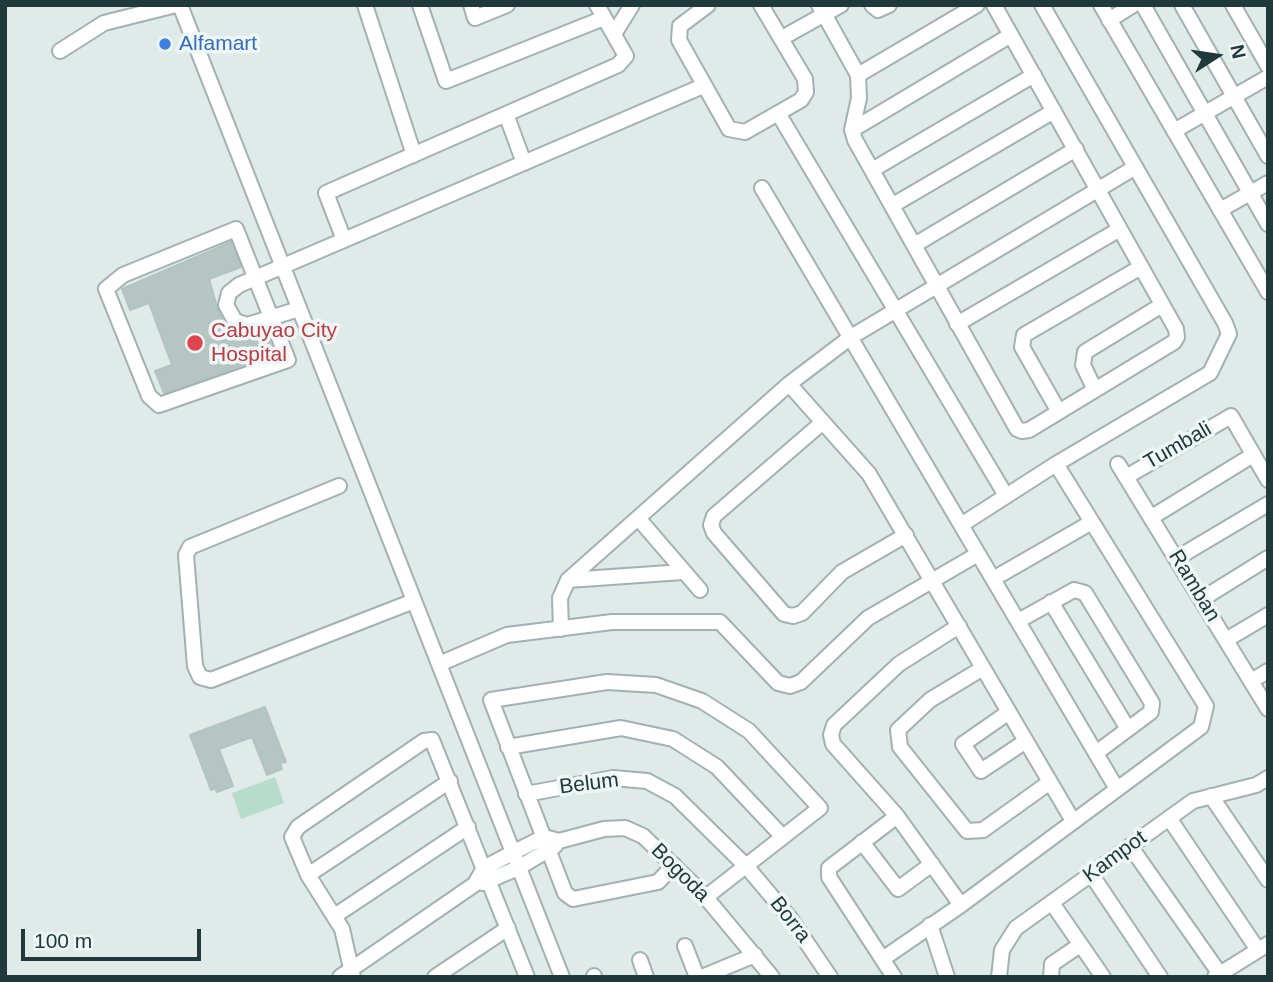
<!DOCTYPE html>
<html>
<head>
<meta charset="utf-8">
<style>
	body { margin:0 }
	#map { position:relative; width:1273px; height:982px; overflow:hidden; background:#dfeae9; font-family:Helvetica,sans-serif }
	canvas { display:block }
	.frame { position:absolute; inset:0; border:7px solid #20393a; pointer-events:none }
	.north { position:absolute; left:1182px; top:21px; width:70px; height:70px; -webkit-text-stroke:5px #eff7f6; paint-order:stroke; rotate:78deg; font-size:19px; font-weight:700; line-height:28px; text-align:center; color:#20393a }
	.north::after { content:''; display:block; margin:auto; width:24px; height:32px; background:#20393a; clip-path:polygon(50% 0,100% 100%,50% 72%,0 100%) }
	.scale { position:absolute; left:21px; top:929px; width:180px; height:32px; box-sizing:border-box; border:4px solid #20393a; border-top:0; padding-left:9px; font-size:21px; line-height:24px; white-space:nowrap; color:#20393a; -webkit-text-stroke:5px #eff7f6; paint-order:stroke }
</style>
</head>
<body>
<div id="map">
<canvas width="1273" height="982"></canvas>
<div class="frame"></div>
<div class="north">N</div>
<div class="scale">100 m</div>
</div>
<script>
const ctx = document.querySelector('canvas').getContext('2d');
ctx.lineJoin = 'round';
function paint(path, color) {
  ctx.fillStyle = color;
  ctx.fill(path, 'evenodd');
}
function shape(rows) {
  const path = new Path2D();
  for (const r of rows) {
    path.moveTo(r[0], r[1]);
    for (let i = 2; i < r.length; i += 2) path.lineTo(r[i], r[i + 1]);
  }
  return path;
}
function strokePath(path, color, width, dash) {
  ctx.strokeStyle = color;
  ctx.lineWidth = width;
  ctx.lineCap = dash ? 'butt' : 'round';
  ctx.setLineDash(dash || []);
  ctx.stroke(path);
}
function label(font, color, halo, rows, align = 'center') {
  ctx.font = font + ' Helvetica,sans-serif';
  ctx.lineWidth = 7;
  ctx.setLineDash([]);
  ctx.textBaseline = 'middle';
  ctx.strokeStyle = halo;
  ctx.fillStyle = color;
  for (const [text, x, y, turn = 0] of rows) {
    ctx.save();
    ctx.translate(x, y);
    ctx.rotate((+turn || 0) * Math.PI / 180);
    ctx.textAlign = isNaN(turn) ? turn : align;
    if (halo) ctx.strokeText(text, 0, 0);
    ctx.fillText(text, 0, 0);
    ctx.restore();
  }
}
paint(shape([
	[275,777,284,803,241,819,232,793]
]), '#b8dccc');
const building = shape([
	[231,242,241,267,209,279,218,310,232,341,265,329,275,354,164,393,155,371,172,365,149,303,130,310,122,289,231,242],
	[265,707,286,762,280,763,282,769,267,775,252,737,219,749,233,786,217,792,215,788,211,790,190,735,265,707]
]);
paint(building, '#b5c5c3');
strokePath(building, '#b2c4c2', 2);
const minor = shape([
	[180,5,562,977],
	[365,5,414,155],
	[420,5,446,81,604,18],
	[471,5,475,18,507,5],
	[708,5,680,26,679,40,729,129,745,132,801,100,806,92,805,79,761,5],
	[819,5,858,75,859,98,852,130,855,140,1017,429,1022,431,1029,430,1174,342,1177,337,1176,329,994,5],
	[872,5,878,10,889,5],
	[1042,5,1225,323,1229,334,1210,373,1056,464],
	[1101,5,1268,292],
	[1143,5,1268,224],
	[1182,5,1268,156],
	[1233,5,1268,66],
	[1109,20,1133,5],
	[614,34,632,5],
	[782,38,841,5],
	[60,51,104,23,176,5],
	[858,75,977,5],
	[778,113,1005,494],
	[506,114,524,163],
	[852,130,1011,35],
	[1174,131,1268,77],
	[872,170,1034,75],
	[762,188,1117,789],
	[893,205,1054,111],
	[1220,210,1268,183],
	[236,229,288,360,159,405,149,396,106,289,123,275,236,229],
	[344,240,326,193,618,65,626,56,597,5],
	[916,244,1076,149],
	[299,309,247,325,235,321,226,305,229,293,239,285,703,86],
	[957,324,1120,229],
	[789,384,869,474,1073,821],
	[1095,390,1083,365,1085,352,1162,305],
	[1059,412,1022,347,1024,335,1141,267],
	[823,422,714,516,711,525,714,533,784,614,793,616,802,613,842,572,906,535],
	[1118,464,1268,709],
	[1126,477,1231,416,1268,480],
	[339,486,190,547,186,555,195,666,200,677,211,680,414,601],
	[1152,517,1253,455],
	[638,518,700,590],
	[1177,558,1268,504],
	[993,579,1092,522],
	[568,580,683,572],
	[1202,599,1268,558],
	[1051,602,1128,729],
	[1018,621,1074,590,1085,593,1152,703,1151,712,1096,753],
	[959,626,899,664,834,725,831,735,833,744,897,816,961,905],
	[561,629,560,598,568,580,789,384,851,337,1134,168],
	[1226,640,1268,615],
	[439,664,507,635,612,622,720,622,778,683,790,686,801,682,868,618,978,554],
	[983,668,930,700,898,730,900,747,967,831,983,830,1050,782],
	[1251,681,1268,671],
	[1009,712,963,744,981,771,1026,741],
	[508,747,621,728,673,739,717,767,783,837],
	[526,794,613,778,647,781,675,796,746,866,790,918,830,977],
	[1211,796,1268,880],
	[1169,818,1258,950],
	[862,842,898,889,932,864],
	[1130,846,1220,974],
	[674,865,658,882,573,899,565,893,491,700,607,682,656,685,702,701,749,731,820,808,706,897],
	[1091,874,1160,977],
	[308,875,450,781],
	[483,883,518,868,555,846],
	[1052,903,1103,977],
	[336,915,468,827],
	[930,925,947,977],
	[685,946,697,977],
	[884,958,961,905,1201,727,1206,706,1056,464,961,525],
	[640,960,646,977],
	[594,976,594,977],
	[340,977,475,884,484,868,512,853,544,837,559,841,604,829,625,828,643,836,703,894,772,977],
	[353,977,342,929,308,875,292,837,298,827,424,741,432,740,527,977],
	[435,977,508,928],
	[702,977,755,955],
	[894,977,829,877,829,868,897,816],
	[999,977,1002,950,1016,928,1193,801,1256,785,1268,778],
	[1051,977,1052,964,1080,945],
	[1215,977,1268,944]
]);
strokePath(minor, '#a2b1b1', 18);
strokePath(minor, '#fff', 14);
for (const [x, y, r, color] of [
	[165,44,7,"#3f7fe0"],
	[195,343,9,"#e0444e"]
]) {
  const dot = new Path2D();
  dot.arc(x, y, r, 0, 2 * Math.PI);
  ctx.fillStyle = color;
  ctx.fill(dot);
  strokePath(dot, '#eff7f6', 2.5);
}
label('21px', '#366cbe', '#eff7f6', [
	["Alfamart",179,44]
], 'left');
label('21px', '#be3a42', '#eff7f6', [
	["Cabuyao City",211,331],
	["Hospital",211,355]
], 'left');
label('21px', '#20393a', '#eff7f6', [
	["Tumbali",1178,446,-30],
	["Ramban",1194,586,59],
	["Belum",589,784,-7],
	["Kampot",1115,857,-36],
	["Bogoda",680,873,45],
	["Borra",790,920,52]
]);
</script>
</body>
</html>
